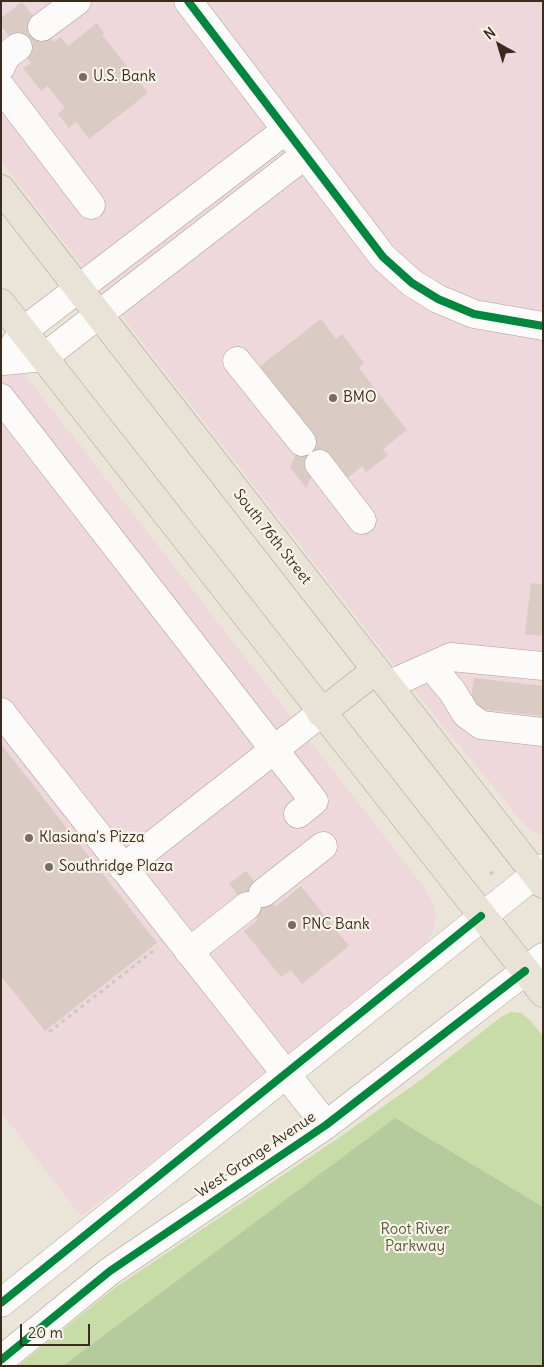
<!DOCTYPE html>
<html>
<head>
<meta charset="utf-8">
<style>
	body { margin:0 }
	#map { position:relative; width:544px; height:1367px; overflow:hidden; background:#ebe4d8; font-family:Delius,sans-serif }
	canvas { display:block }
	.frame { position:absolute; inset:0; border:2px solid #3b2a1e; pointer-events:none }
	.north { position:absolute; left:474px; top:20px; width:50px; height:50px; -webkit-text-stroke:4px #f7f3e8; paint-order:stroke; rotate:321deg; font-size:14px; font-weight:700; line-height:20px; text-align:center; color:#3b2a1e }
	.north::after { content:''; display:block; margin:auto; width:18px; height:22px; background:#3b2a1e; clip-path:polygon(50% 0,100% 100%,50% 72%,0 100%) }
	.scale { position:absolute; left:20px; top:1324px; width:70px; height:22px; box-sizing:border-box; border:2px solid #3b2a1e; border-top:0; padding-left:6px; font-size:15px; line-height:18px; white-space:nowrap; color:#3b2a1e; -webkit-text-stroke:4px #f7f3e8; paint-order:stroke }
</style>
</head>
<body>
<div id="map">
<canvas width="544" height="1367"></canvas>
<div class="frame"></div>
<div class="north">N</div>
<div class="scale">20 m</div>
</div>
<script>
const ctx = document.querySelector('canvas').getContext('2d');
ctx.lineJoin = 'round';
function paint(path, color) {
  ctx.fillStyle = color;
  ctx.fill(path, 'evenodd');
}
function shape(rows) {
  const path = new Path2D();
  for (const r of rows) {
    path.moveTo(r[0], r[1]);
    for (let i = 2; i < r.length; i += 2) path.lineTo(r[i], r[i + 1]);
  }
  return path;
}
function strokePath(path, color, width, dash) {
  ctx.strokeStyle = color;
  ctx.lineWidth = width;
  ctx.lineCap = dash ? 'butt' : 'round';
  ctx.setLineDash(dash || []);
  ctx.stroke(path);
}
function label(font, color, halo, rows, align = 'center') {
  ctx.font = font + ' Delius,sans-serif';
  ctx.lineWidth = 4.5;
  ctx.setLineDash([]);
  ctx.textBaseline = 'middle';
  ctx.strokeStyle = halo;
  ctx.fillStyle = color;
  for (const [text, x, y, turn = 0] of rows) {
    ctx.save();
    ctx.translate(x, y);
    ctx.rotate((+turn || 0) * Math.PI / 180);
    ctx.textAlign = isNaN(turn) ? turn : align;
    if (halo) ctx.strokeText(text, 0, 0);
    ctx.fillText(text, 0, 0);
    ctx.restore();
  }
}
paint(shape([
	[1,1,543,1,543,834,534,833,527,828,394,665,1,161],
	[1,344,423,886,433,903,436,917,433,932,426,943,240,1094,81,1216,1,1112]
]), '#efd8dc');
paint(shape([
	[511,1012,521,1013,529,1019,543,1036,543,1366,18,1366,113,1289,340,1137,422,1079,501,1017]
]), '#c8dca8');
paint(shape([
	[395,1118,543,1207,543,1366,63,1366]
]), '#b5cb9e');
paint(shape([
	[22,2,54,42,61,37,68,46,97,23,104,33,102,35,148,93,89,139,76,122,69,128,58,114,65,108,48,86,41,91,23,68,31,63,1,26,1,18],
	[321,319,336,339,342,334,364,363,359,368,407,430,383,449,388,455,366,472,362,466,346,479,325,451,306,488,290,467,308,429,260,366],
	[531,583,543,584,543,636,525,634],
	[474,678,543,686,543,716,470,708],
	[1,744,157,943,45,1031,1,976],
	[246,871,275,907,301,886,349,946,302,984,291,970,281,977,244,931,258,920,229,884]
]), '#dacbc4');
const minor = shape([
	[188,1,383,257,412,283,438,299,474,314,543,326],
	[42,27,77,1],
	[1,67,6,56,18,47],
	[1,87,91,205],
	[11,350,23,331,286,130],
	[4,361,44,357,305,155],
	[237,361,302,442],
	[1,398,314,801,298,814],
	[319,464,362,520],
	[431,666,452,691,466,714,481,725,543,732],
	[388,685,451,657,543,666],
	[1,712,326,1125],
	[123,868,321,713],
	[263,893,323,846],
	[189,952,247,906],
	[1,1303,543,868],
	[1,1360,110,1271,326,1125,543,957]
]);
const major = shape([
	[1,189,543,884],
	[1,303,543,993],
	[321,713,376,670]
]);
strokePath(minor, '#a8a299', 29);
strokePath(major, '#a8a299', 29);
strokePath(shape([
	[490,874,496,870],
	[49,1032,157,948]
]), '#ccc9c5', 3, [4, 4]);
strokePath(minor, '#fcfbf9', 28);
strokePath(major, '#e9e2d6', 28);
strokePath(shape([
	[188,1,383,257,412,283,438,299,474,314,543,326],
	[1,1303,481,916],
	[1,1360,110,1271,326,1125,525,971]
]), '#00873e', 8);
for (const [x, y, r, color] of [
	[83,77,5,"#796b5f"],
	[333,398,5,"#796b5f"],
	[29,838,5,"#796b5f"],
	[49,867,5,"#796b5f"],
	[292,925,5,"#796b5f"]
]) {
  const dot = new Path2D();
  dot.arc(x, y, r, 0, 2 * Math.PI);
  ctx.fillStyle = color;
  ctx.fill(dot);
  strokePath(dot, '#f7f3e8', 2);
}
label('15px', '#3b2a1e', '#f7f3e8', [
	["U.S. Bank",93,77],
	["BMO",343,398],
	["Klasiana's Pizza",39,838],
	["Southridge Plaza",59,867],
	["PNC Bank",302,925]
], 'left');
label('15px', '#3b2a1e', '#f7f3e8', [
	["South 76th Street",272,537,52],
	["West Grange Avenue",256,1155,-34]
]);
label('15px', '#575537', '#f7f3e8', [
	["Root River",415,1230],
	["Parkway",415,1247]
]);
</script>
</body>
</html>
